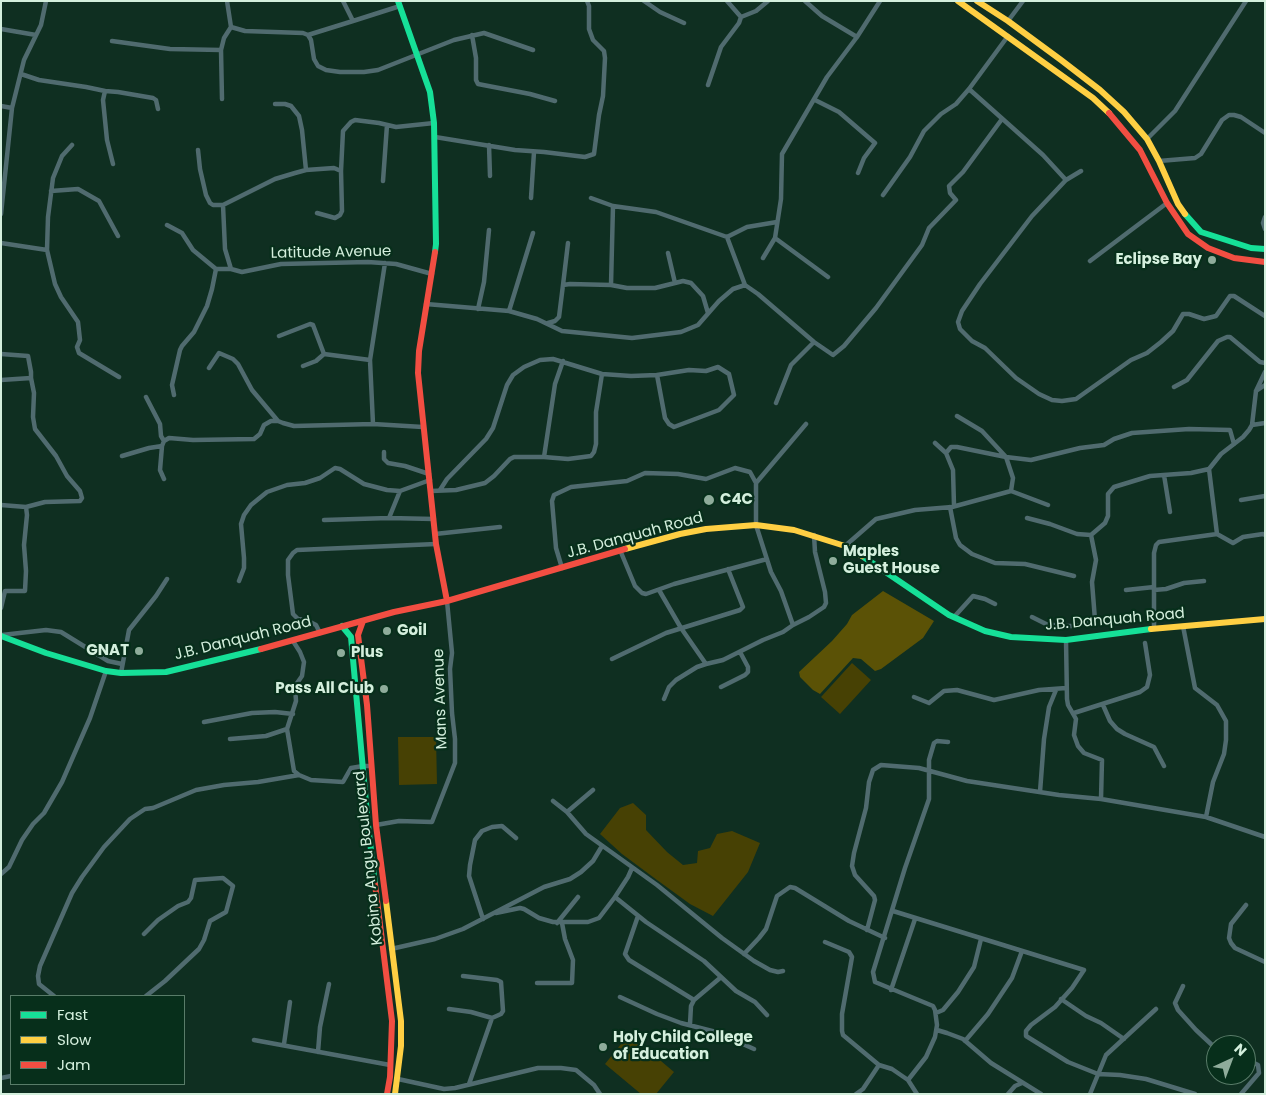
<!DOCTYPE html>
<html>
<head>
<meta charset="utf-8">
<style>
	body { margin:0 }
	#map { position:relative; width:1266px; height:1095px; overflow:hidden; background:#0f2f21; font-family:Poppins,sans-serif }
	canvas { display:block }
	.frame { position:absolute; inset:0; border:2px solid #d4efdd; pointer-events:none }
	.legend { position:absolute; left:10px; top:995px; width:175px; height:90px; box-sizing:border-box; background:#072f1b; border:1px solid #597c69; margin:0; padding:6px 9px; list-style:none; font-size:15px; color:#d4efdd }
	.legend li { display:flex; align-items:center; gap:10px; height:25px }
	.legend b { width:25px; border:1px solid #597c69 }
	.north { position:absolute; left:1206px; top:1035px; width:50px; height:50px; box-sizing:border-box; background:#072f1b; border:1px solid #597c69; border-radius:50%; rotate:43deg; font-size:14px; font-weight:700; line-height:20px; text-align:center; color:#d4efdd }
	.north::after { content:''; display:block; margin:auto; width:18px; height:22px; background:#8fac9b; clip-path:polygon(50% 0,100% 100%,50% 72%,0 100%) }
</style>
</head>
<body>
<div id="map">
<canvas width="1266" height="1095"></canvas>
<div class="frame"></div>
<ul class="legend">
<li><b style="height:6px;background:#16e098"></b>Fast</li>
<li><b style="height:6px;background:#ffcf43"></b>Slow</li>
<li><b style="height:6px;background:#f24e42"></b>Jam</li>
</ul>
<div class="north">N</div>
</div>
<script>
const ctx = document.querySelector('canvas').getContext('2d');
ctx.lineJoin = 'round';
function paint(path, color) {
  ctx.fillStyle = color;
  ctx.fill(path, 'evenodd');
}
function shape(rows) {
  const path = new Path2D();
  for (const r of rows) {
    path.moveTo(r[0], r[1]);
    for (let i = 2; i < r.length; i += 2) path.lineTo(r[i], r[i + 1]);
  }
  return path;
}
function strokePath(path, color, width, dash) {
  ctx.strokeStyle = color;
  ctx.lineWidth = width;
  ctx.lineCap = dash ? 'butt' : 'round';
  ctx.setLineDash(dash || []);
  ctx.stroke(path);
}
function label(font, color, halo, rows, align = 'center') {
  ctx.font = font + ' Poppins,sans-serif';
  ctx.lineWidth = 4.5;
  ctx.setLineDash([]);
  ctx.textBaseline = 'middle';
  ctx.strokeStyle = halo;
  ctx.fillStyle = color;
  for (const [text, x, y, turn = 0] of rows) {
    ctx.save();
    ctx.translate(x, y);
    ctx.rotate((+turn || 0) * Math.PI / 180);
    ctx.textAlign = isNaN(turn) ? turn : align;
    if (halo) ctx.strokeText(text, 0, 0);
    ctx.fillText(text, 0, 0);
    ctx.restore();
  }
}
paint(shape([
	[852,663,871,680,840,714,821,697],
	[398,737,436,737,437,784,399,785],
	[633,803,646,815,646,830,667,852,683,865,697,863,698,851,710,848,717,834,732,831,760,843,748,872,713,916,690,904,657,880,622,854,600,834,620,808],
	[629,1034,674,1072,656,1094,641,1094,605,1064]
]), '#474104');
paint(shape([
	[883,591,934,621,923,638,881,669,875,671,861,659,853,658,820,694,813,690,800,677,799,672,832,641,847,624,852,615]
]), '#5b5206');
strokePath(shape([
	[343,1,353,21,400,6],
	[644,1,660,12,684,23],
	[805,1,822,16,857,37],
	[741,17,756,11,768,1],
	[1008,21,1023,1],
	[231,27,245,31,303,33,308,35,311,40,314,59,318,66,326,70,340,72,364,72,378,70,454,40,484,33,533,50],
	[1,29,36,35],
	[308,35,353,21],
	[472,35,476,58,476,80,478,84,530,94,555,101],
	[112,41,170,49,221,50],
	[21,74,39,80,86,87,105,91,103,100,107,140,113,164],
	[708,85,721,47,739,23,741,17,727,1],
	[969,89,1043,155,1066,180],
	[105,91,118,92,153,98,156,100,158,109],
	[222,99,221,50,224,38,231,27,227,1],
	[815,100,839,112,875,143,864,158,858,173],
	[275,104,285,104,291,106,299,116,302,130,306,170],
	[1,106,12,108],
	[435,137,515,150,544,152,585,157,594,154,599,115,603,96,605,58,604,51,593,40,589,29,589,6,587,1],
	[1147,139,1175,111,1246,1],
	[72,145,62,156,53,178,48,217,47,250,55,284,61,297,78,322,80,340,77,347,79,353,119,377],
	[489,145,490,176],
	[198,150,200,169,206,195,210,203,213,205,223,205,275,179,295,173,306,170,334,168,341,171,343,131,351,122,355,120,379,123,396,127,434,123],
	[1159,161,1195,158,1201,154,1222,120,1229,115,1234,115,1241,117,1265,133],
	[1081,171,1066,180,1032,216,980,284,962,311,958,322,960,329,972,341,985,348,1016,378,1039,394,1052,400,1062,401,1076,399,1131,360,1147,353,1161,342,1173,331,1183,314,1189,314,1204,319,1216,316,1230,296,1234,296,1265,316],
	[383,181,387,125],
	[51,191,78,189,99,201,118,236],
	[883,195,910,157,924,131,941,114,956,104,969,89,1008,36],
	[531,198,534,152],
	[591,198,613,206,656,212,727,237],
	[223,205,225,249,231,269],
	[317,213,335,218,340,215,342,211,341,171],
	[1,214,12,108,24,60,41,25,46,1],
	[1265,217,1263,223,1265,229],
	[777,222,747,227,727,237,745,285,758,294,814,342,833,355,844,346,876,308,922,245,929,228,956,200,950,193,949,186,963,172,1002,119],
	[167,225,182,233,193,250,216,269,231,269,242,272,281,264,368,262,396,264,432,274],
	[1,243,47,250],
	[668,253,675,283],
	[763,258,775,238],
	[1090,261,1167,203],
	[828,277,775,238,781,199,782,154,827,77,857,37,880,1],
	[563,285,568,243],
	[611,285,613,206],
	[426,304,509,311,537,319,562,331,632,338,681,332,698,325,719,301,733,289,745,285],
	[478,309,484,282,489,230],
	[509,311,533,233],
	[548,323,555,321,559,317,563,285,570,284,611,285,627,288,655,288,683,281,691,283,703,296,708,313],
	[279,336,310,324,313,325,324,354,370,360],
	[1,354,28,356,31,372,31,378,1,380],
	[303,366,316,361,324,354],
	[209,368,219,353,233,359,238,364,252,390,278,421,283,423,294,426,373,424,423,427],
	[1174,387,1187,380,1218,341,1227,337,1230,337,1260,362,1265,363],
	[1256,391,1265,385],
	[174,395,172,385,180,350,182,346,194,332,207,306,212,289,216,269],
	[146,397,160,424,161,436,164,441],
	[776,403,791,365,814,342],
	[957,416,982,431,1006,457,1013,478,1011,491],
	[373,424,370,360,385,263],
	[1252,425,1265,423],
	[935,443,946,453,953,470,954,506],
	[162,446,160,470,164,479],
	[384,452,384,459,388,463,405,466,429,474],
	[946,453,951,447,957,447,1006,457,1031,460,1080,448,1104,445,1114,439,1132,433,1189,429,1230,430,1234,444],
	[122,456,149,448,162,446,164,441,169,438,193,440,254,439,260,434,264,425,271,421,278,421],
	[544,457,555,384,563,361],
	[1164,475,1170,512],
	[440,490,447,479,486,439,493,428,507,385,513,375,524,367,540,360,553,359,602,374,631,376,657,375,689,370,706,371,718,367,729,374,734,395,719,410,674,427,669,424,665,418,657,375],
	[431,491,456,490,485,483,494,476,510,459,514,457,544,457,568,459,591,456,594,452,596,444,596,412,602,374],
	[1241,500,1265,496],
	[1,505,26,507,27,515,24,545,26,571,25,591,5,591,1,608],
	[26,507,45,502,80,501,82,498,80,491,67,476,56,456,35,429,33,417,34,393,31,378],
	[950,507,956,538,960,545,972,554,995,563,1025,564,1074,576],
	[389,518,434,519],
	[1027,518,1050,524,1077,534,1091,535,1105,523,1108,516,1108,494,1114,487,1150,476,1191,473,1209,469],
	[324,520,389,518,400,491],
	[435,534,500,527],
	[1217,534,1209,469,1221,454,1243,437,1249,430,1252,425,1256,391,1265,372],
	[1217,534,1233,543,1243,537,1263,534,1265,535],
	[845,546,876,519,915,510,952,507,1011,491,1048,505],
	[620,550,635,586,642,593,646,594,674,584,767,559],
	[562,568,556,548,552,501,554,495,571,487,627,481,645,473,678,474,706,479,735,468,750,472,756,483],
	[239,581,244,568,244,558,241,524,244,515,251,505,267,492,287,485,305,483,320,478,335,468,340,469,364,484,387,490,400,491,430,480],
	[659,590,681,628,706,664],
	[1126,590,1154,587],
	[1154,590,1166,589,1184,583,1204,581],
	[954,617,973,596,985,599,995,604],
	[1032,617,1046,624,1061,626,1077,626,1095,620,1092,582,1096,560,1091,535],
	[793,625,781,591,771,572,756,525,756,483,806,424],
	[1183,626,1195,688,1217,705,1226,721,1226,740,1224,754,1213,782,1206,817],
	[1154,629,1154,553,1156,545,1159,542,1217,534],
	[320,633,316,625,306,620,298,619,293,614,288,575,288,560,293,553,297,550,436,544],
	[2,635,46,630,61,632,108,661,122,664],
	[1066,640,1067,699,1068,705,1076,719,1074,735,1078,746,1084,753,1102,760,1101,799],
	[293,641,300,652,304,662,302,676,295,686,296,701,287,729,294,771,299,775,311,780,343,782,351,768,363,766,371,766],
	[612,659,666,633,740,610,743,607,728,569],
	[121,673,129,630,156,596,167,579],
	[721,687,745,675,748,672,748,667,740,652],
	[914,697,929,703,944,691,957,690,994,700,1039,690,1066,688],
	[664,699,669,687,676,680,697,667,706,664,723,660,763,640,783,632,793,625,809,617,824,607,826,603,825,592,815,552,814,535],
	[1103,705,1110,721,1117,729,1125,734,1154,747,1164,766],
	[1074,713,1140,692,1147,687,1150,675,1145,643],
	[204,722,252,713,275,712,293,714],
	[230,739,266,736,287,729],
	[1040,792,1044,739,1049,707,1056,690],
	[553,801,567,812,586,834,657,885,722,938,754,961,770,970,778,972,783,971],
	[567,812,593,790],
	[376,825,399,821,432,822,455,763,455,739,452,713,450,669,452,653,447,601],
	[1,874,9,867,22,840,33,824,44,813,62,782,90,718,106,671],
	[615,897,646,922,704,961,736,991,755,1002,767,1015],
	[1246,905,1231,924,1229,938,1231,943,1235,948,1265,962],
	[893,911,1084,970,1072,988,1055,1007,1031,1025,1026,1031,1026,1036,1068,1062,1098,1074,1120,1075,1146,1079,1195,1094],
	[496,913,520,908,524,909,539,918,553,922,588,922,599,918,615,897,628,877,632,868],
	[638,916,625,954,629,960,694,1000],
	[483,919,469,876,470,865,475,840,482,831,492,827,502,826,516,838],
	[557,923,578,897],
	[867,930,875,900,874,896,855,875,852,866,854,853,866,808,869,782,873,770,881,765,919,768,967,781,1059,795,1101,799,1206,817,1265,837],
	[144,934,158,920,178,906,188,902,191,898,195,880,223,878,233,886,226,912,210,921,204,940,199,949,165,981,146,996],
	[825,942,849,952,852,957,842,1014,842,1031,843,1035,879,1065],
	[391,949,435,939,463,929,544,887,570,879,581,872,593,861,602,846],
	[744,954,759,938,766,929,777,896,790,887,795,888,849,921,885,938],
	[463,976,497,980,501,982,503,1011,501,1014,492,1018],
	[537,983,572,983,573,960,565,939,562,923],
	[1183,986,1175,1003,1178,1010,1196,1030,1211,1044,1216,1046],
	[891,990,915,919],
	[54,996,39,984,38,976,40,966,72,893,82,877,104,847,130,819,145,809,153,808,196,790,224,785,258,782,299,775],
	[620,997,657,1014,681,1023,716,1032,754,1049],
	[1061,999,1086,1016,1101,1023,1124,1039],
	[449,1009,471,1012,492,1018,469,1084],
	[936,1013,943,1010,958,992,974,967,981,939],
	[690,1024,691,1006,694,1000,720,978],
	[937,1030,947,1033,963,1039,991,1063,1041,1094],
	[254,1040,390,1065],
	[965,1041,988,1014,1012,978,1022,951],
	[284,1044,290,1002],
	[318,1052,320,1027,329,984],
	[1,1078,11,1076],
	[398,1079,444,1089,455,1088,538,1068,561,1068,576,1070,594,1085,600,1094],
	[856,1094,863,1089,879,1065,892,1069,908,1080],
	[917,1094,908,1080,926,1057,935,1037,937,1025,935,1010,933,1006,875,982,873,972,905,868,929,799,929,760,934,743,937,741,948,742],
	[1008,1094,1015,1086,1022,1083],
	[1090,1094,1106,1055,1156,1009],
	[1241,1094,1259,1073,1258,1065,1246,1059]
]), '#506b6f', 4.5);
strokePath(shape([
	[398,1,430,92,434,123,436,244,435,252],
	[1185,214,1201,232,1251,248,1265,249],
	[862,556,949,615,985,631,1011,637,1066,640,1151,629],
	[342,626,351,637,368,825,375,884],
	[1,636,46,653,106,671,121,673,166,672,261,649]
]), '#16e098', 6);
strokePath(shape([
	[958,1,1093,98,1109,113],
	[977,1,1008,21,1061,60,1100,90,1124,112,1147,139,1159,161,1178,204,1185,214],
	[625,549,680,534,706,529,756,525,794,530,845,546,862,556],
	[1151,629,1265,619],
	[386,901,401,1021,401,1046,395,1094]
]), '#ffcf43', 6);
strokePath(shape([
	[1109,113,1140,150,1167,203,1188,234,1208,248,1234,258,1265,262],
	[435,252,419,351,418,373,436,544,447,601],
	[363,621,358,635,367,705,376,825,386,901],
	[261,649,394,612,447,601,625,549],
	[375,884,392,1021,390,1077,387,1094]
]), '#f24e42', 6);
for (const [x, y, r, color] of [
	[1212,260,5,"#8fac9b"],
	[709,500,6,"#8fac9b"],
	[833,561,5,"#8fac9b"],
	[387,631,5,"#8fac9b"],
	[139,651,5,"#8fac9b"],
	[341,653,5,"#8fac9b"],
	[384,689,5,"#8fac9b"],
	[603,1047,5,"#8fac9b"]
]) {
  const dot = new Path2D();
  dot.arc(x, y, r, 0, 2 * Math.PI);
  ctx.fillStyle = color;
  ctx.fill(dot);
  strokePath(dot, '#072f1b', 2);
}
label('15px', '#d4efdd', '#072f1b', [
	["Latitude Avenue",331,253,-1],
	["J.B. Danquah Road",635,536,-15],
	["J.B. Danquah Road",1115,620,-5],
	["J.B. Danquah Road",243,639,-14],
	["Mans Avenue",441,699,-92],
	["Kobina Angu Boulevard",369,858,-96]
]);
label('bold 15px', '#d4efdd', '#072f1b', [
	["Eclipse Bay",1202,260,"right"],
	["C4C",720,500],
	["Maples",843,552],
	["Guest House",843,569],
	["Goil",397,631],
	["GNAT",129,651,"right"],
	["Plus",351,653],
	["Pass All Club",374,689,"right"],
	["Holy Child College",613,1038],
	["of Education",613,1055]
], 'left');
</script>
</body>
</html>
